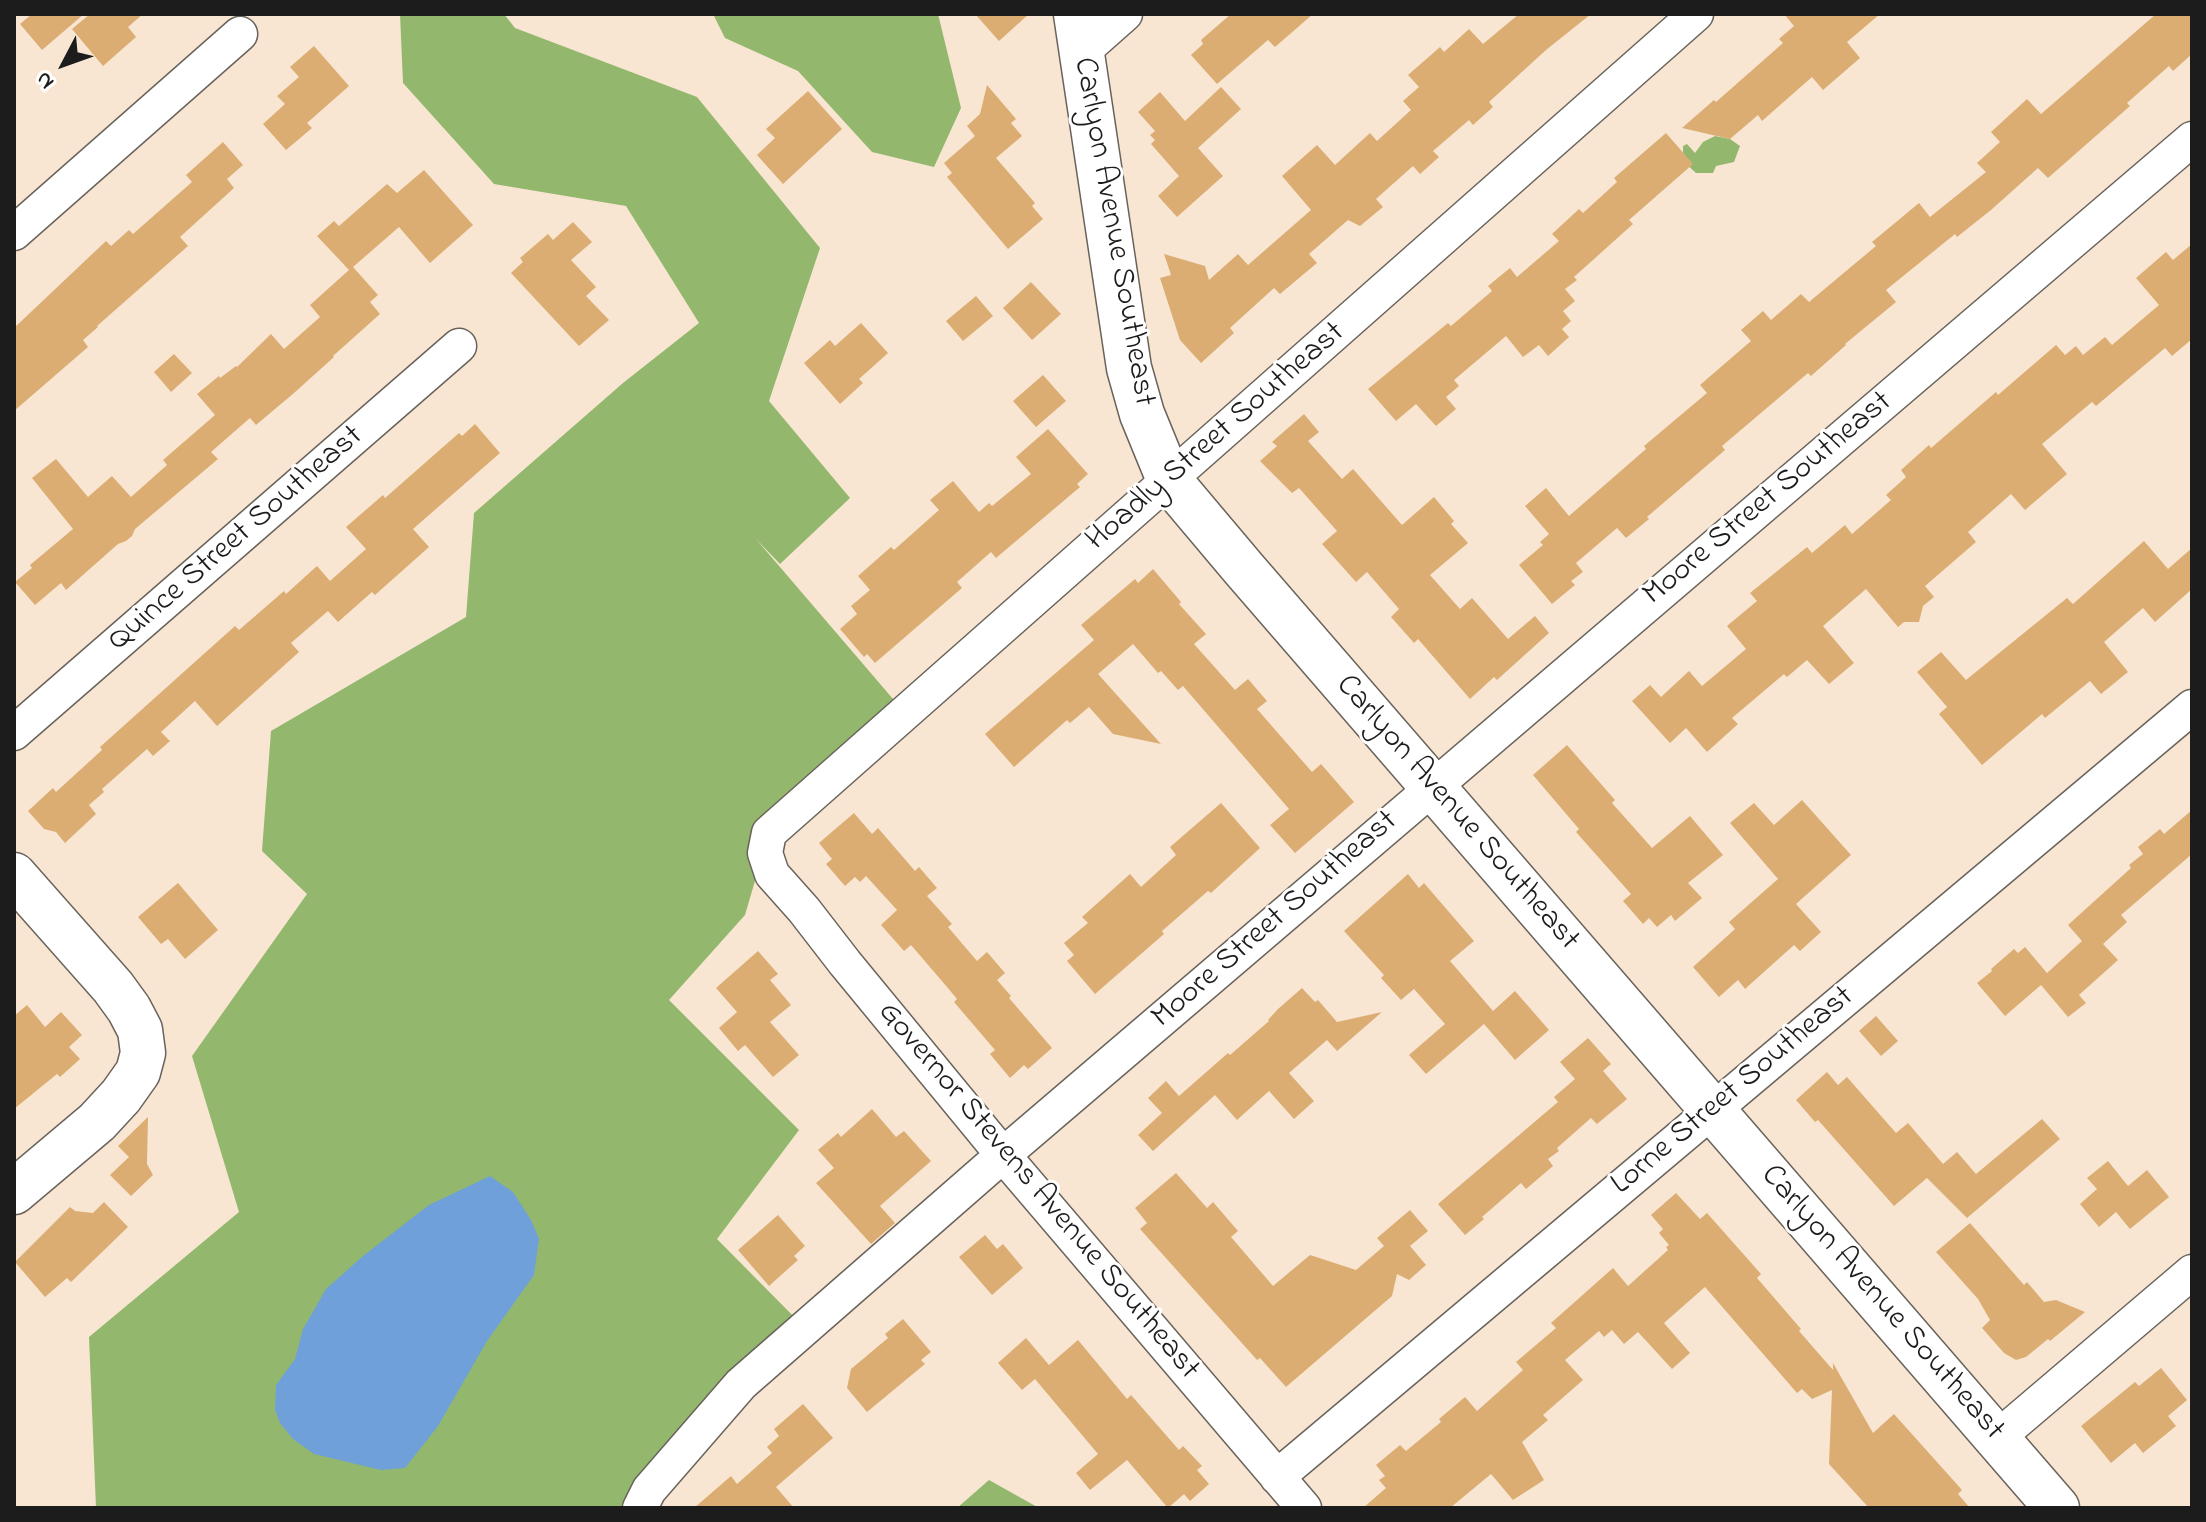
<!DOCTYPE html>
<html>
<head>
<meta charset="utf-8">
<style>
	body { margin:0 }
	#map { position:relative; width:2206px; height:1522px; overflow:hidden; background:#f8e6d3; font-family:"Indie Flower",sans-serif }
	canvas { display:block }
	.frame { position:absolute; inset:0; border:16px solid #1c1c1c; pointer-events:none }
	.north { position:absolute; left:24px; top:24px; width:80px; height:80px; -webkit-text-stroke:6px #fff; paint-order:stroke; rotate:229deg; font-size:22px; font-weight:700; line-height:32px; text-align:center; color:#1c1c1c }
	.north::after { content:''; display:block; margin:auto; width:28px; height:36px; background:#1c1c1c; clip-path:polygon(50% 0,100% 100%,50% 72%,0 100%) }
</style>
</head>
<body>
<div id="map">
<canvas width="2206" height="1522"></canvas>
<div class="frame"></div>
<div class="north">N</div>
</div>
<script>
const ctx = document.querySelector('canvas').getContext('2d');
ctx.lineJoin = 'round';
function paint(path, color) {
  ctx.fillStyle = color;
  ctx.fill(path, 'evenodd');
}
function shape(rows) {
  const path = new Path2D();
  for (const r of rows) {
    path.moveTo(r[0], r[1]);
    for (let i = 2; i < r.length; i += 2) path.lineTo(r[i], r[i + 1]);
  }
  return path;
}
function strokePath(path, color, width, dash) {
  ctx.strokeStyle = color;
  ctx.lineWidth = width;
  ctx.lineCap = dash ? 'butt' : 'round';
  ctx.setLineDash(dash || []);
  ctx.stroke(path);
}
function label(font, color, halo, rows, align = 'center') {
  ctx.font = font + ' "Indie Flower",sans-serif';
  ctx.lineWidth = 6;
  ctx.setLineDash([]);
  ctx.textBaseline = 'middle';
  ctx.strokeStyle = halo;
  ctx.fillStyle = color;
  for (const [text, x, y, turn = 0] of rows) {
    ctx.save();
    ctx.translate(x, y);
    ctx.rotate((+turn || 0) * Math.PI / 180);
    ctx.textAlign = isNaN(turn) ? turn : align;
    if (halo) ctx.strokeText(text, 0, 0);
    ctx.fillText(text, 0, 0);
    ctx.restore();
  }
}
paint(shape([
	[400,14,504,14,515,28,697,97,820,248,769,401,850,498,780,564,756,539,905,713,769,833,745,915,669,1000,799,1130,717,1239,805,1328,649,1508,96,1508,89,1337,239,1212,192,1056,307,894,262,851,271,731,466,617,474,513,623,383,699,323,626,206,494,184,403,83],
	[713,14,938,14,961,108,934,167,872,152,798,71,725,38],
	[1715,136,1730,139,1740,146,1734,162,1716,166,1713,173,1696,173,1683,161,1683,146,1687,144,1695,153,1703,142],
	[989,1480,1039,1508,957,1508]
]), '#93b86d');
paint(shape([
	[490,1176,513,1192,531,1220,539,1239,534,1275,487,1341,438,1426,405,1468,381,1470,314,1454,293,1439,280,1423,275,1410,276,1385,295,1359,303,1329,326,1289,363,1256,429,1205]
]), '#6fa0d9');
paint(shape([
	[32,14,84,14,42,50,20,24],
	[90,14,143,14,128,27,136,37,103,66,72,29],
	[975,14,1029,14,999,41],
	[1231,14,1313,14,1275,47,1268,40,1217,84,1191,55,1203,44,1201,40],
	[1519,14,1591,14,1546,50,1489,102,1493,107,1473,125,1469,120,1433,151,1439,157,1420,174,1413,166,1376,199,1383,207,1360,226,1348,220,1309,254,1317,263,1280,294,1274,288,1230,328,1234,333,1201,363,1180,340,1160,278,1171,275,1164,254,1205,266,1209,280,1238,254,1248,265,1311,210,1282,176,1317,145,1335,165,1370,133,1377,141,1411,110,1403,101,1419,87,1408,75,1440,47,1444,52,1469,29,1483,44],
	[1784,14,1880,14,1847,42,1860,58,1823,90,1812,77,1762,121,1758,115,1730,139,1682,128,1714,100,1716,102,1783,43,1779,39,1794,26],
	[2156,14,2192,14,2192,54,2173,71,2169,66,2127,103,2130,106,2048,178,2038,168,1991,210,1957,237,1955,234,1886,290,1896,302,1845,344,1846,345,1811,376,1808,373,1722,446,1725,450,1647,517,1649,519,1626,538,1617,528,1576,563,1583,572,1571,581,1575,585,1552,604,1519,565,1543,545,1540,542,1549,534,1525,506,1546,488,1569,516,1646,449,1644,446,1707,393,1700,385,1751,341,1741,330,1763,311,1771,320,1801,294,1809,302,1876,246,1872,242,1919,203,1930,217,1986,172,1977,163,2000,142,1991,132,2027,99,2041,114],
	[314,46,349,86,307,123,312,128,286,150,263,124,285,104,277,96,299,77,290,67],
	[987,85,1016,119,1011,123,1022,136,996,158,1035,203,1032,206,1043,219,1008,249,947,177,952,173,944,163,975,136,967,126,980,114],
	[1221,87,1241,109,1198,148,1223,176,1177,217,1158,196,1179,176,1151,144,1155,140,1150,135,1155,131,1138,112,1160,92,1185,121],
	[808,91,842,129,783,184,757,155,775,138,766,129],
	[1666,133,1693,164,1629,220,1633,224,1574,277,1577,280,1565,289,1575,301,1563,311,1571,321,1562,329,1569,337,1548,356,1539,345,1523,357,1506,336,1454,380,1459,386,1446,397,1456,409,1436,426,1416,404,1396,421,1368,389,1448,323,1451,326,1492,291,1488,286,1510,268,1517,277,1559,241,1552,234,1579,209,1583,213,1617,182,1614,178],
	[223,142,243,165,227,179,234,188,180,237,188,246,97,326,98,327,83,340,88,347,14,411,14,328,106,241,111,246,129,230,133,234,192,182,186,175],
	[424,170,473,225,430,263,399,227,353,267,378,295,370,302,380,314,333,356,334,357,294,393,256,425,250,418,211,452,218,459,135,529,132,536,126,541,118,544,66,590,61,583,35,605,15,582,32,568,30,565,73,529,32,478,56,459,88,497,112,476,131,497,167,465,163,460,215,415,197,394,219,376,220,378,236,366,237,367,271,334,284,349,320,317,310,305,349,270,317,236,334,221,339,226,387,184,397,193],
	[573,222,592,242,571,260,596,287,586,296,609,320,579,346,511,273,523,262,520,258,548,234,553,240],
	[2192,244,2192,339,2172,356,2165,348,2096,406,2092,402,2042,444,2067,474,2025,510,2011,494,1968,532,1976,542,1925,586,1934,597,1923,606,1919,622,1904,622,1898,627,1866,589,1823,626,1854,663,1829,684,1807,660,1787,677,1784,674,1732,718,1738,724,1707,752,1686,728,1670,743,1632,701,1650,685,1661,697,1689,671,1702,686,1746,649,1727,626,1757,601,1750,593,1807,547,1812,553,1845,525,1852,534,1891,500,1886,495,1906,477,1901,470,1929,445,1931,448,1996,392,1998,395,2056,345,2065,355,2076,346,2083,355,2105,337,2112,345,2159,305,2136,278,2166,252,2173,260],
	[1031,282,1061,314,1032,340,1003,308],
	[976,296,993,316,963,341,946,321],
	[861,323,888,353,859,379,863,383,840,404,804,363,830,340,835,346],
	[174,354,192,373,171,392,154,372],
	[1043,375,1066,401,1036,427,1013,401],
	[1304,414,1319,432,1308,441,1342,479,1353,469,1402,525,1434,497,1454,521,1451,524,1468,543,1430,575,1460,609,1472,598,1508,639,1535,616,1549,633,1497,680,1494,677,1470,699,1418,639,1414,643,1391,617,1399,609,1367,572,1356,582,1322,544,1337,531,1299,488,1292,493,1260,461,1277,446,1272,442],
	[475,424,500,453,413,529,429,547,375,595,372,592,338,622,328,611,291,643,299,652,217,726,195,701,161,732,170,741,153,756,147,749,102,789,104,792,89,805,96,814,65,843,56,832,44,829,28,811,53,788,56,792,102,750,100,747,235,626,239,630,284,591,286,594,317,566,330,581,366,549,346,527,383,495,385,498,459,433,462,436],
	[1048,429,1088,474,1077,484,1080,487,996,558,991,552,957,582,962,588,875,663,867,654,864,657,840,629,857,614,851,606,870,590,858,576,891,547,894,550,939,510,930,500,953,481,979,512,989,503,992,506,1031,474,1016,457],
	[2144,541,2168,569,2192,548,2192,589,2155,622,2143,608,2104,642,2128,672,2101,694,2090,681,2045,718,2042,714,1982,765,1939,714,1947,707,1917,672,1941,652,1966,680,2067,598,2073,604],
	[1153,569,1181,602,1179,604,1206,634,1194,644,1235,690,1248,679,1267,701,1257,709,1312,772,1321,764,1354,802,1295,853,1270,825,1289,809,1183,686,1178,690,1161,671,1158,673,1133,644,1098,674,1161,744,1113,734,1089,707,1070,723,1067,720,1014,767,985,734,1094,640,1081,625,1135,579,1138,583],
	[1567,745,1615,800,1612,803,1652,848,1690,816,1723,855,1688,883,1702,898,1675,921,1671,915,1657,927,1649,918,1643,924,1623,901,1631,894,1576,832,1579,829,1533,775],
	[1802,800,1851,855,1796,904,1821,932,1800,951,1794,945,1745,989,1738,980,1719,997,1693,967,1735,929,1729,922,1778,879,1730,823,1754,803,1774,825],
	[1221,803,1260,848,1211,893,1208,891,1162,931,1164,934,1095,994,1067,961,1074,955,1064,943,1088,923,1082,917,1130,874,1141,887,1176,855,1170,847],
	[2192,810,2192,854,2121,915,2127,922,2103,944,2118,960,2079,995,2086,1003,2068,1017,2041,985,2005,1016,1977,983,1992,971,1991,969,2014,949,2018,953,2025,947,2047,973,2082,941,2068,925,2131,868,2129,865,2143,854,2138,847,2160,829,2164,834],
	[854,813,872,834,878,828,915,871,919,867,937,888,927,896,952,924,948,927,977,961,987,952,1005,973,997,980,1011,996,1009,998,1052,1048,1028,1069,1024,1065,1010,1078,990,1054,995,1050,954,1002,957,999,947,987,911,945,904,951,881,925,897,910,866,876,860,882,855,877,845,886,826,864,832,859,819,843],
	[1408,874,1419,888,1424,883,1474,941,1450,961,1493,1011,1515,991,1549,1030,1515,1060,1484,1024,1426,1074,1409,1055,1445,1024,1414,989,1401,1000,1381,978,1384,975,1344,931],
	[178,883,218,930,185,959,168,939,161,944,138,917],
	[758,951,778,974,770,980,791,1005,770,1022,799,1055,773,1077,745,1045,738,1051,719,1028,737,1012,716,988],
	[1302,988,1315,1002,1318,1000,1337,1022,1382,1012,1337,1051,1327,1040,1289,1073,1314,1101,1294,1119,1269,1091,1237,1120,1215,1095,1153,1151,1138,1135,1162,1113,1148,1098,1166,1081,1179,1096,1228,1053,1230,1055,1269,1021,1268,1020,1278,1009],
	[27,1005,45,1027,61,1012,82,1035,69,1047,80,1059,60,1077,57,1074,14,1109,14,1016],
	[1876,1016,1898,1041,1881,1056,1859,1031],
	[1588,1038,1611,1064,1603,1071,1627,1099,1597,1124,1591,1118,1557,1148,1559,1151,1548,1159,1553,1166,1526,1189,1521,1183,1482,1217,1484,1219,1465,1235,1438,1204,1558,1102,1554,1097,1575,1079,1560,1062],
	[1827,1072,1838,1085,1847,1077,1896,1133,1908,1123,1943,1164,1957,1152,1976,1174,2042,1119,2060,1139,1967,1218,1927,1178,1894,1206,1818,1120,1815,1122,1796,1100],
	[872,1109,896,1137,904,1131,931,1161,880,1206,895,1223,871,1244,816,1183,834,1168,818,1150,838,1133,841,1137],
	[148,1117,147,1164,153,1175,131,1196,110,1175,129,1157,118,1146],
	[2108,1161,2128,1186,2147,1170,2169,1197,2130,1229,2116,1212,2099,1227,2080,1204,2097,1189,2087,1178],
	[1176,1173,1207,1208,1213,1202,1238,1231,1231,1237,1273,1286,1310,1255,1356,1270,1384,1246,1377,1238,1410,1210,1428,1231,1410,1246,1426,1265,1409,1280,1397,1274,1392,1296,1286,1387,1260,1358,1257,1360,1140,1229,1147,1223,1135,1208],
	[1676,1193,1700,1219,1707,1213,1761,1274,1757,1278,1801,1329,1799,1331,1833,1370,1833,1363,1873,1433,1894,1414,1962,1490,1958,1494,1970,1508,1869,1508,1829,1464,1832,1390,1812,1399,1802,1389,1797,1393,1705,1287,1664,1323,1690,1353,1672,1369,1638,1332,1624,1344,1612,1330,1604,1337,1599,1331,1565,1360,1583,1380,1543,1415,1548,1420,1522,1442,1544,1480,1513,1500,1491,1474,1450,1508,1363,1508,1386,1488,1379,1480,1385,1476,1376,1465,1400,1445,1406,1451,1441,1422,1439,1419,1465,1397,1477,1411,1523,1370,1516,1362,1556,1328,1551,1323,1613,1268,1628,1286,1668,1250,1666,1247,1669,1245,1659,1233,1663,1229,1651,1215],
	[104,1202,128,1227,71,1282,67,1278,45,1297,15,1262,70,1207,75,1211,93,1213],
	[778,1215,805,1246,794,1256,798,1260,769,1286,738,1250],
	[1970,1223,2024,1285,2027,1282,2044,1302,2056,1300,2085,1312,2050,1341,2048,1339,2026,1357,2016,1360,2004,1353,1982,1328,1990,1320,1978,1299,1936,1252],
	[985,1235,997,1249,1003,1244,1023,1268,992,1295,959,1257],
	[903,1319,931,1352,921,1360,925,1364,867,1412,847,1388,851,1369,888,1338,885,1334],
	[1026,1338,1049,1365,1078,1340,1127,1399,1131,1395,1179,1450,1183,1446,1202,1466,1197,1470,1209,1484,1190,1501,1184,1494,1168,1508,1127,1460,1090,1490,1076,1473,1098,1454,1035,1379,1022,1390,998,1363],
	[2161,1368,2187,1400,2168,1416,2176,1426,2143,1453,2135,1443,2111,1463,2081,1426,2135,1382,2139,1386],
	[803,1404,833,1438,776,1487,794,1508,694,1508,731,1476,737,1484,772,1453,767,1447,779,1436,774,1429]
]), '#dbad72');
const minor = shape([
	[1082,52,1125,14],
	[14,233,240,34],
	[14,733,459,346],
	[1997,1438,2192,1272],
	[1277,1477,2192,707],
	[640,1508,649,1490,741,1384,1003,1155,2192,139],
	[1304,1508,1003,1155,845,963,804,910,772,874,765,853,769,833,1696,14]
]);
const tertiary = shape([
	[1076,14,1129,368,1142,414,1169,480,1244,569,2057,1508],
	[14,875,113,987,129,1009,140,1030,143,1053,138,1072,121,1096,97,1122,14,1192]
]);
strokePath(minor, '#69635c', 37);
strokePath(tertiary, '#69635c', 47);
strokePath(minor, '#fff', 34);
strokePath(tertiary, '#fff', 44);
label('32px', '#1c1c1c', '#fff', [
	["Carlyon Avenue Southeast",1112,232,80],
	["Hoadly Street Southeast",1217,438,-41],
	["Moore Street Southeast",1769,500,-40],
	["Quince Street Southeast",237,540,-41],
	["Carlyon Avenue Southeast",1456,814,49],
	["Moore Street Southeast",1276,921,-41],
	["Lorne Street Southeast",1734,1092,-40],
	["Governor Stevens Avenue Southeast",1037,1192,50],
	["Carlyon Avenue Southeast",1881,1304,49]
]);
</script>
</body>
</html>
